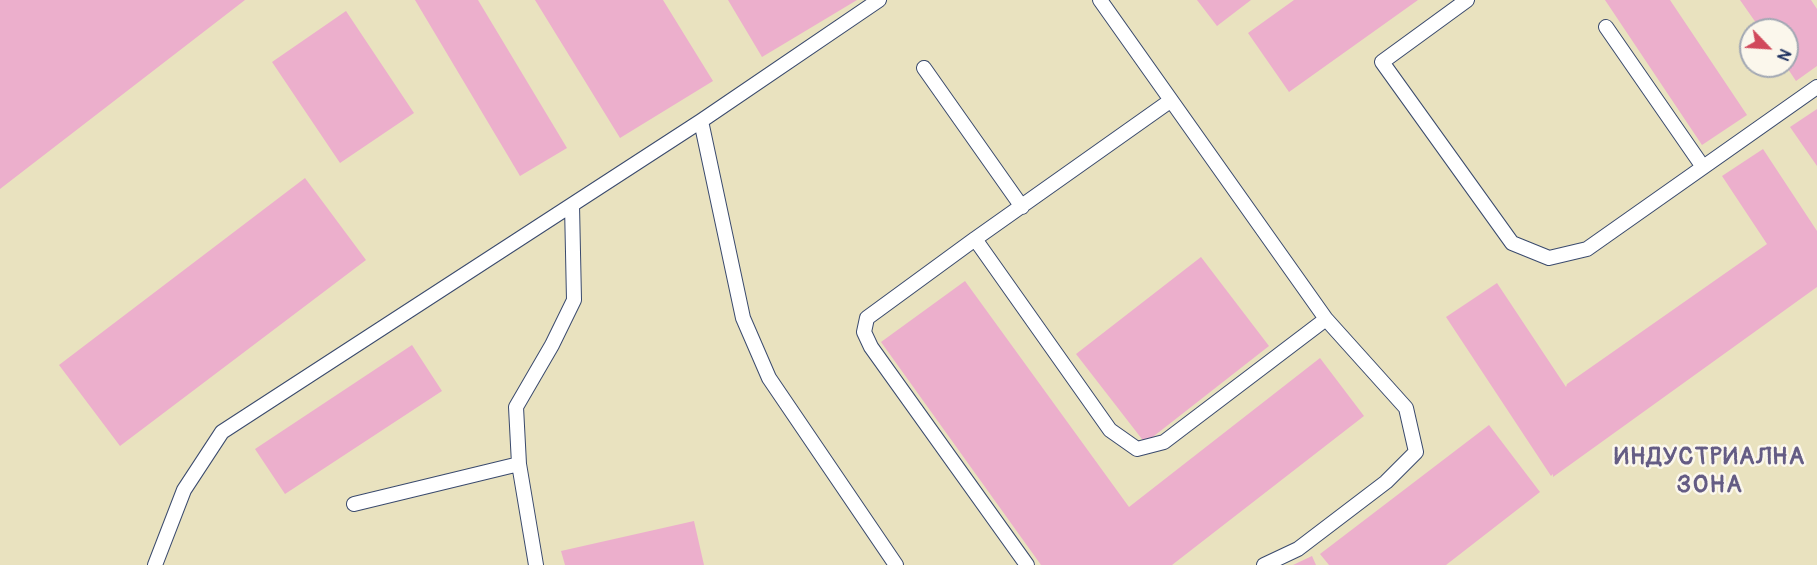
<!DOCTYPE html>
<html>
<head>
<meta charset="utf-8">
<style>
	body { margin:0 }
	#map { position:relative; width:1817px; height:565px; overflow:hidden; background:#e9e2bf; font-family:Pangolin,sans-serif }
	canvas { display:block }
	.north { position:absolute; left:1739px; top:18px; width:60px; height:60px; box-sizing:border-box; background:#fbf7ec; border:2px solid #a1a7b3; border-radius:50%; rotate:115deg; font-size:16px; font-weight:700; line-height:24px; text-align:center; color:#1b2f5e }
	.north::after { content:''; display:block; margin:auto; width:21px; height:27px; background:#d1495b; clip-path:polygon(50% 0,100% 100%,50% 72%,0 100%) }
</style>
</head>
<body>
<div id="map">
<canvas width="1817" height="565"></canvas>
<div class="north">N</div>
</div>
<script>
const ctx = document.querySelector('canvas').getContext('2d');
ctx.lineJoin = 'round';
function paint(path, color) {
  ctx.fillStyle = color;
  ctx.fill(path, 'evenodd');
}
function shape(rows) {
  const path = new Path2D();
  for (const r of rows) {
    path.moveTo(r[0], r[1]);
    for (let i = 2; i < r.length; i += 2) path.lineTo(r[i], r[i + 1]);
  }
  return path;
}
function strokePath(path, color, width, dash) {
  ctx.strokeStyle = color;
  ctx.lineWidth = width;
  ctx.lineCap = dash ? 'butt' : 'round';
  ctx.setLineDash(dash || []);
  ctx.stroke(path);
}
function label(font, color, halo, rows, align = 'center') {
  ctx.font = font + ' Pangolin,sans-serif';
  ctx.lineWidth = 5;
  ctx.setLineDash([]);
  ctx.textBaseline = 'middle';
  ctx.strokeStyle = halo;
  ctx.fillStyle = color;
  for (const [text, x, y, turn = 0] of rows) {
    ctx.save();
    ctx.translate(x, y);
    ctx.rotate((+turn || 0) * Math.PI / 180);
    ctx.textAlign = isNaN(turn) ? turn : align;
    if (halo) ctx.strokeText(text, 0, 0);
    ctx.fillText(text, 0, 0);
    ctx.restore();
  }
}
paint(shape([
	[0,0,245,0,0,189],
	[415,0,478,0,567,148,520,176],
	[535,0,663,0,713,81,620,138],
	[728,0,857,0,762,57],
	[1197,0,1251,0,1217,26],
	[1294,0,1418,0,1289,92,1248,33],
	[1605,0,1670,0,1747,115,1702,145],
	[1740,0,1811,0,1817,9,1817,66,1796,81,1786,66,1787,30,1761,30],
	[346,11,414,113,340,163,272,62],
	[1817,109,1817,166,1790,127],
	[1763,149,1817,231,1817,287,1553,477,1553,474,1551,476,1446,317,1497,283,1566,387,1567,384,1767,244,1722,176],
	[305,178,366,260,120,446,59,365],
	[1201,257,1269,346,1145,443,1076,354],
	[965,281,1129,507,1320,358,1364,416,1172,565,1041,565,881,342],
	[412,345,442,391,285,494,255,449],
	[1489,425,1540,492,1446,565,1329,565,1320,554],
	[694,521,704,565,565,565,561,551],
	[1312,556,1316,565,1293,565]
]), '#ecafcc');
const lane = shape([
	[1100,0,1326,319,1164,442,1137,449,1110,430,975,239,1170,101],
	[1467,0,1382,62,1512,243,1549,258,1587,249,1817,87],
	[1606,27,1703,167],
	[924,68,1022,207],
	[701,121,743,318,769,378,896,565],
	[975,239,867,318,864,332,871,347,1027,565],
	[354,504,519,464],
	[155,565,184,490,222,432,701,121,879,0],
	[536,565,519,464,516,407,552,345,574,300,572,205],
	[1264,565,1298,549,1386,482,1416,452,1406,408,1326,319]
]);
strokePath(lane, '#3a4a6d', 16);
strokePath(lane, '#fff', 14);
ctx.letterSpacing = '1.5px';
label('bold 24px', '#645c84', '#fbf7ec', [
	["ИНДУСТРИАЛНА",1710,458],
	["ЗОНА",1710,486]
]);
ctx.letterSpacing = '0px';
</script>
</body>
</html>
